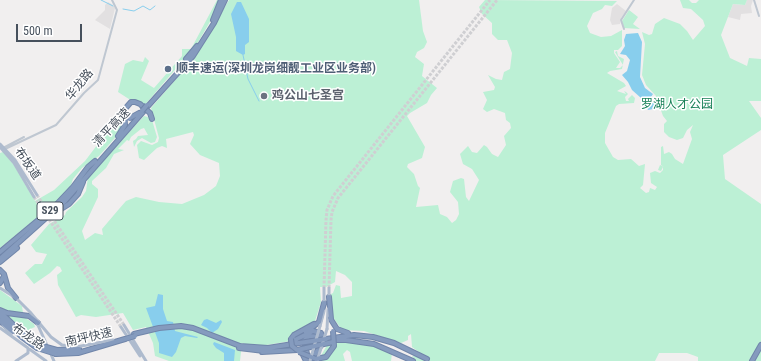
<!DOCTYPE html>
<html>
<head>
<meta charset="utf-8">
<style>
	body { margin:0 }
	#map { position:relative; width:761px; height:361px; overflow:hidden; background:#f1efef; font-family:"Roboto Condensed",sans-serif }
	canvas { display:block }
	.scale { position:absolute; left:16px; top:24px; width:66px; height:18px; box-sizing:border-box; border:2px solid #46505c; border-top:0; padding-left:5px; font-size:12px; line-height:14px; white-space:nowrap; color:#46505c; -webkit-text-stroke:3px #fff; paint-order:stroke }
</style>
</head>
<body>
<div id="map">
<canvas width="761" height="361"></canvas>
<div class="scale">500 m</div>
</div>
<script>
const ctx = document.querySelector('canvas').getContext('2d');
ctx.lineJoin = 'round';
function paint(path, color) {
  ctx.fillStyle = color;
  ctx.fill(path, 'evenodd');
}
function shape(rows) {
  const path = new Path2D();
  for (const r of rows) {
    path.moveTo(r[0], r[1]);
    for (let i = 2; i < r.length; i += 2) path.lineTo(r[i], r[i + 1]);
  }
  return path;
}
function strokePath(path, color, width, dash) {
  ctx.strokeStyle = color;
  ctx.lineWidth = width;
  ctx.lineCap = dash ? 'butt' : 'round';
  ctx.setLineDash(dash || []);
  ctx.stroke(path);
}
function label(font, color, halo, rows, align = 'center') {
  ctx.font = font + ' "Roboto Condensed","Noto Sans SC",sans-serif';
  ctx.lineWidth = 3;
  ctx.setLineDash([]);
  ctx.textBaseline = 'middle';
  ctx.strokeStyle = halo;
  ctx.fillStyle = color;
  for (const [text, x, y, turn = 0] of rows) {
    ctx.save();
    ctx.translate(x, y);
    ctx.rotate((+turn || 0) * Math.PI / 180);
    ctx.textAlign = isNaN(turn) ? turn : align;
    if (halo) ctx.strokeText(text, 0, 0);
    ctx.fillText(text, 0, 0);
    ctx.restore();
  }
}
paint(shape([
	[747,0,753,0,751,6,752,13,741,14,740,20,728,17,733,4,745,5],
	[108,2,113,5,115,8,110,29,95,20,105,10,105,5],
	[617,4,626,11,621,18,620,24,612,25,610,20,612,8]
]), '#e2e0e1');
paint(shape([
	[217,0,219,0,211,20,197,44,144,106,132,101,118,92,125,64,133,60,143,62,145,57,149,61,141,80,154,88,182,56,182,49,191,49],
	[229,0,419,0,423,31,427,42,424,48,417,52,415,57,424,64,422,76,437,88,431,95,427,103,410,113,407,116,425,147,422,158,408,164,407,167,414,174,418,186,420,188,416,207,438,205,440,214,447,217,452,223,456,220,459,214,458,202,450,192,453,181,461,178,464,179,466,197,469,201,479,180,472,169,463,164,460,154,468,146,472,152,477,153,484,145,487,147,492,154,498,157,506,145,504,136,511,128,510,123,506,120,505,113,494,109,487,112,483,109,487,100,483,92,494,90,495,87,488,75,496,79,502,80,504,72,510,69,512,53,507,40,498,40,492,34,492,23,482,14,479,7,485,0,617,1,612,6,605,5,602,9,593,13,587,26,590,33,601,37,611,36,622,30,622,46,618,50,614,50,614,53,620,62,616,68,620,68,623,65,615,52,617,51,618,56,624,59,622,69,610,71,607,73,624,83,626,86,617,91,626,94,624,91,626,92,628,94,625,97,626,101,629,101,628,99,632,95,635,98,634,103,619,104,616,106,605,133,605,143,613,157,618,160,631,159,639,166,645,164,643,185,640,188,646,193,649,192,650,188,655,190,657,187,651,183,650,173,655,171,660,173,663,170,663,167,661,171,658,170,660,165,664,167,661,165,661,147,663,146,664,154,669,152,672,154,675,159,683,164,692,139,690,132,693,125,687,130,683,138,677,140,669,137,664,132,664,124,667,121,663,116,656,96,646,85,642,75,645,44,642,32,649,35,652,34,655,24,664,18,680,24,687,31,693,40,705,26,703,20,691,9,683,8,680,0,689,0,692,3,696,3,699,0,747,0,745,5,733,4,721,35,730,58,747,66,749,58,761,59,761,101,749,101,761,118,761,130,723,155,725,179,761,204,761,361,698,361,698,357,687,353,659,353,655,361,416,361,412,356,426,357,412,347,411,334,408,336,408,340,401,343,364,331,342,330,332,316,331,294,333,293,336,285,340,286,341,298,352,296,352,282,345,275,336,271,335,282,326,287,320,287,321,302,315,321,291,341,254,347,242,343,240,361,169,361,155,356,153,343,146,327,133,330,123,313,96,317,81,315,76,317,58,285,57,275,62,271,60,267,57,266,50,273,34,284,25,273,35,264,42,264,47,254,36,252,31,245,49,224,65,215,66,212,82,197,86,191,88,177,144,116,148,117,152,120,157,137,155,142,151,143,142,138,137,141,134,147,133,141,136,139,138,136,148,135,144,128,141,129,131,137,129,141,127,140,118,149,124,150,114,154,106,168,92,181,92,184,98,189,98,197,82,231,85,240,95,233,103,235,102,229,119,209,126,201,136,197,159,202,182,204,204,195,216,186,220,176,219,163,200,155,190,144,194,135,193,132,166,139,167,148,162,146,157,148,144,160,139,158,137,145,141,141,152,145,158,142,159,138,151,108,195,57],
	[629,10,638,17,633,24,640,29,624,28,622,21],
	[120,115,122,115,123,121,122,130,99,156,82,168,73,179,70,188,48,210,39,216,0,248,0,153,3,152,14,165,35,201,54,190,85,161],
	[0,290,22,306,23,313,8,311,0,307],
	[4,312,23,316,34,324,35,327,30,329,31,332,30,333,32,339],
	[344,342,370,344,392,353,391,361,352,361,350,352,347,350,343,354,345,361,318,361,327,345]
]), '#bcf0d5');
paint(shape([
	[237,2,241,2,249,19,249,42,245,45,245,54,243,55,236,51,236,37,231,14],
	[638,33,642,42,640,77,645,88,653,94,649,100,657,103,654,105,655,108,653,109,648,110,644,102,646,99,641,98,632,90,628,82,622,75,627,71,630,60,626,55,620,54,625,46,624,40,626,34],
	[158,294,163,295,163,309,167,321,173,322,175,331,198,337,197,338,185,336,181,338,176,352,172,357,159,353,159,343,146,308,155,306],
	[207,319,216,323,221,320,222,322,218,329,212,333,207,328,201,325,204,320],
	[214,342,235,350,234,361,224,361,224,353,216,348,213,344]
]), '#88ceed');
strokePath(shape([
	[101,0,113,6],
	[123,9,134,11,143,6,150,10,155,6],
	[243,55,246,69],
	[246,70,248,79,259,101]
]), '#88ceed', 1);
strokePath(shape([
	[37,195,124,325],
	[34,197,121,327],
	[324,288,326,220,327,210,333,196,490,0],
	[329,288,331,220,332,212,338,198,497,0]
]), '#cfcfd2', 3, [3, 1.5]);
const highway = shape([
	[213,20,221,0],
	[186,59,197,46],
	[148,106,193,56,214,23,225,0],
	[125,115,130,118,139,113],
	[118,136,125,125,124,110,131,102,135,102,140,104,150,113,152,119],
	[50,216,69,204,78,194,83,182],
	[0,252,55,206,73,187,88,167,95,161],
	[0,259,65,201,143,112],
	[0,262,17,248],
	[0,270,4,274,8,288,16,298],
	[0,283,4,276],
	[329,297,331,319],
	[0,310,7,313,29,316,38,323],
	[0,312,23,334,39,345],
	[0,316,22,337,37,348],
	[330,318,337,329,348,333],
	[0,321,12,331],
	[306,332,319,322,324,303],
	[134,334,159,328,181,326,193,328,240,346,268,348,299,343],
	[291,339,294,335,314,324],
	[326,339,354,335,373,337,394,343,427,359],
	[331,340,346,340,374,344,413,361],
	[291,342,313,331,321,333,323,337,323,342,312,359],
	[239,348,264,351],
	[57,350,79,349],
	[262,352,297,350],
	[302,353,306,361],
	[56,354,78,353,125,339],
	[308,358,304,341,309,336,319,337],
	[752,361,761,345]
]);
strokePath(highway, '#7186aa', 6);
strokePath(shape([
	[754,0,759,16],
	[624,29,621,20,634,0],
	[3,148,24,137],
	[5,149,56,125,84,93,98,80,117,10,112,0]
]), '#bfc7d1', 2);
strokePath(shape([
	[0,144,15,160,37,195],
	[0,147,14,163,34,197],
	[0,288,16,298,31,313],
	[329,288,329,297],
	[324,304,324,288],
	[30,312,51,337,62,345,76,347,113,340],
	[37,323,54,361],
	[3,325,11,334],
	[124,325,146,361],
	[320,326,324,311],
	[121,327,140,356],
	[0,328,46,361],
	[327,329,328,309],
	[16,361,28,353,28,348]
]), '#aebbce', 3);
strokePath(highway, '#859bbe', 4);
const highwayBridge = shape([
	[142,111,147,105],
	[125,339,135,336],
	[291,339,292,346,297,350,333,342],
	[299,343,326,339],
	[39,345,57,350],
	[37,348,56,354],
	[299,352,316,359,326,357,334,346,333,331]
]);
strokePath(highwayBridge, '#7186aa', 6, []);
strokePath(shape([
	[310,361,320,326],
	[317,361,327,329]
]), '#aebbce', 3);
strokePath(highwayBridge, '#859bbe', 4);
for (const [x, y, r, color] of [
	[168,69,4,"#5c6f8a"],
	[264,96,4,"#6b7280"]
]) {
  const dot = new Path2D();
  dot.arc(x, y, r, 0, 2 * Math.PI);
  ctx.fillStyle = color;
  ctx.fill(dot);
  strokePath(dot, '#fff', 1.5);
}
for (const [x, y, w] of [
	[50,211,26]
]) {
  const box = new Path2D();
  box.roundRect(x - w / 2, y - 9, w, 18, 3);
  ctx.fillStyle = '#fff';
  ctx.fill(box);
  strokePath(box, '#46505c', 1);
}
label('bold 11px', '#46505c', null, [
	["S29",50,211]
]);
label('bold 12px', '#4e5e75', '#fff', [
	["顺丰速运(深圳龙岗细靓工业区业务部)",176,69]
], 'left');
label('12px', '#46505c', '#fff', [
	["华龙路",80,85,-51],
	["清平高速",112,128,-47],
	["布坂道",27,164,55],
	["布龙路",28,337,35],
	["南坪快速",89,338,-13]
]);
label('bold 12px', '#5b616d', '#fff', [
	["鸡公山七圣宫",272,96]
], 'left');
label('12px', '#157f55', '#fff', [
	["罗湖人才公园",677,105]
]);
</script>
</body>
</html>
